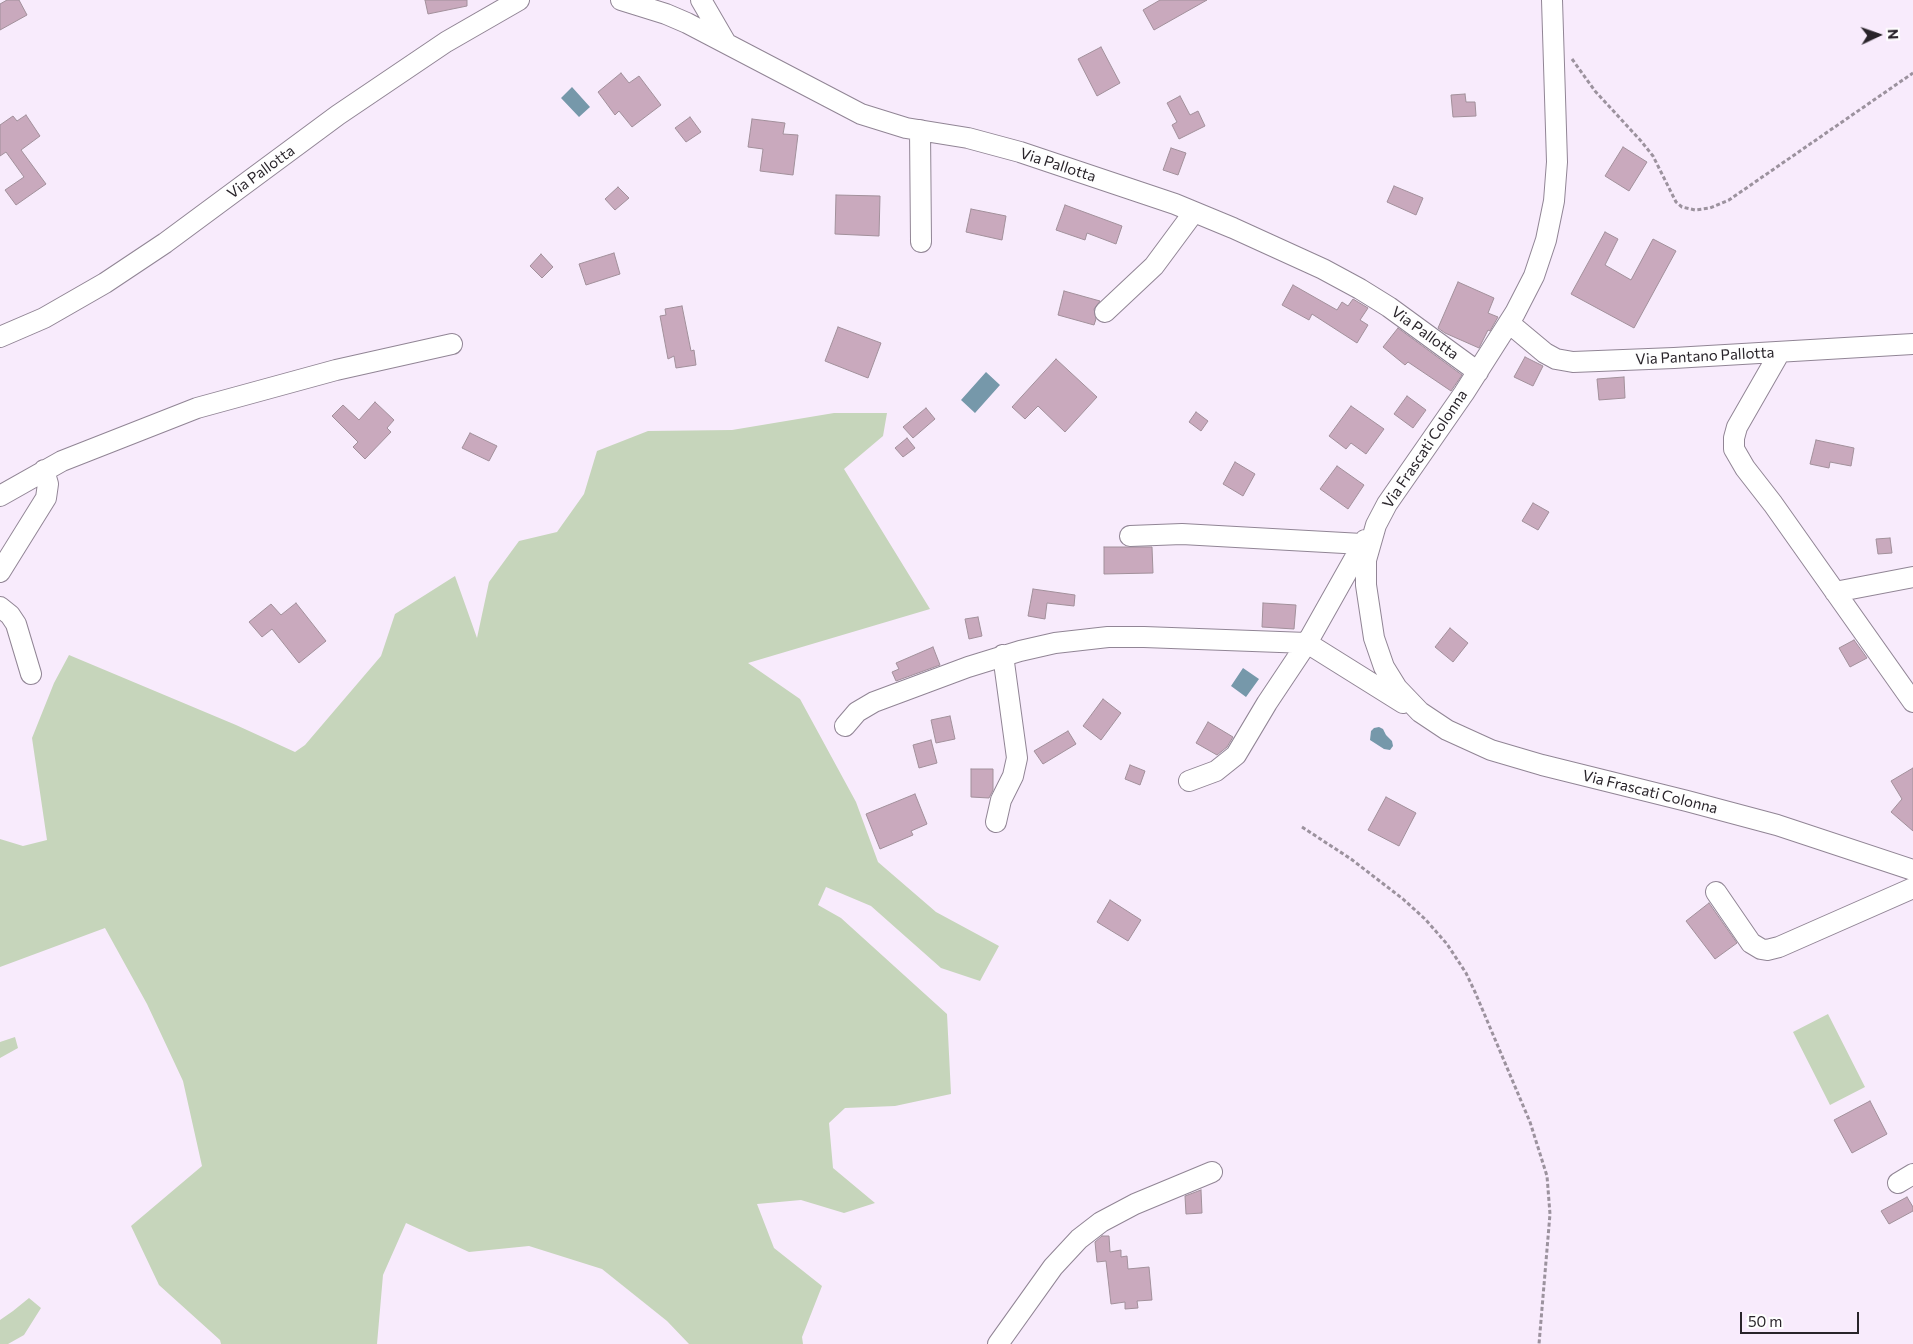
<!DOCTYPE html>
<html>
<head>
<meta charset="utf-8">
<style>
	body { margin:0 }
	#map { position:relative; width:1913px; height:1344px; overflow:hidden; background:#f8ebfc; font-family:Commissioner,sans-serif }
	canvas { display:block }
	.north { position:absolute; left:1853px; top:10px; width:50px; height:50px; -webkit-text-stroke:4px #fefefe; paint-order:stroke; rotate:87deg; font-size:14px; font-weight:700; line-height:20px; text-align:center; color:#29242a }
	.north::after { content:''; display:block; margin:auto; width:18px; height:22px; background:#29242a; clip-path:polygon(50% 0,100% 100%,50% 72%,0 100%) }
	.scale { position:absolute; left:1740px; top:1312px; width:119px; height:22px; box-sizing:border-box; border:2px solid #29242a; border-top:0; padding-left:6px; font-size:15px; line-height:18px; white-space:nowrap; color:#29242a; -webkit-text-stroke:4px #fefefe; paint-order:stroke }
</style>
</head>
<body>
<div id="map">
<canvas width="1913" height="1344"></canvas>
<div class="north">N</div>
<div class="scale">50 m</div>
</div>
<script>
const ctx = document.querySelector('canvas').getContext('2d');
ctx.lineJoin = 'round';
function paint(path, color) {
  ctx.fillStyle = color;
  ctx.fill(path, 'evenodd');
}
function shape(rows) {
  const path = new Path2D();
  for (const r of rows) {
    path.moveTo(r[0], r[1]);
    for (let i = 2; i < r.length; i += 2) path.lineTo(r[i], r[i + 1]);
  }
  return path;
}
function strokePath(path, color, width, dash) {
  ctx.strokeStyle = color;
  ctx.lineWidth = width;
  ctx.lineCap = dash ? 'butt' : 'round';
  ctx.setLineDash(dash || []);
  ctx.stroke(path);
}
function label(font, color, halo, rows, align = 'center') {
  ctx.font = font + ' Commissioner,sans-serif';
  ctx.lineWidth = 5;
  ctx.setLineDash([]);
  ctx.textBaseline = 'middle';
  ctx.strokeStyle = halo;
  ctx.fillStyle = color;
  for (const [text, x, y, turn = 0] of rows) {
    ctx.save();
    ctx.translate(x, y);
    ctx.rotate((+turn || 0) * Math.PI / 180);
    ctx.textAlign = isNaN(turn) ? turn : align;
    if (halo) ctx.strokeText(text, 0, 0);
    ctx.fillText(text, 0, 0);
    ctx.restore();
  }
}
paint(shape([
	[834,413,887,413,883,436,844,469,930,609,748,663,800,699,856,802,878,862,936,912,999,946,980,981,941,968,871,906,826,887,818,905,841,918,947,1014,951,1094,895,1106,845,1108,829,1123,833,1168,875,1203,844,1213,801,1200,757,1204,774,1248,822,1286,802,1337,803,1344,689,1344,667,1321,602,1269,529,1246,469,1252,406,1223,383,1275,377,1344,221,1344,220,1340,159,1285,131,1226,202,1166,183,1081,147,1004,105,928,0,967,0,839,23,846,47,840,32,738,54,683,69,655,236,725,295,752,305,745,381,656,395,614,455,576,477,638,489,582,519,541,557,532,584,494,597,451,648,431,732,430],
	[1828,1014,1865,1087,1830,1105,1793,1032],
	[15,1037,18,1048,0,1058,0,1042],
	[29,1298,41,1308,24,1335,8,1344,0,1344,0,1320,13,1311]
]), '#c6d5bb');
paint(shape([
	[572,87,590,107,579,117,561,98],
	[986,372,1000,385,975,413,961,400],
	[1243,668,1259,679,1246,697,1231,686],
	[1379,727,1383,729,1386,735,1392,741,1393,746,1390,750,1384,749,1370,740,1371,731,1374,728]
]), '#7698aa');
const building = shape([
	[7,0,19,0,27,15,0,30,0,4,7,0],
	[425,0,467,0,467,6,428,14,425,0],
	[1160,0,1207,0,1154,30,1143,10,1160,0],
	[1101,47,1120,83,1097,96,1078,59,1101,47],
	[621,73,629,83,639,76,661,105,632,127,619,111,615,115,598,92,621,73],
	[1465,94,1466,102,1475,102,1476,116,1453,117,1451,95,1465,94],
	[1180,96,1190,115,1198,111,1205,126,1179,139,1172,125,1177,122,1167,103,1180,96],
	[26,115,40,136,21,150,46,184,16,205,5,190,24,177,6,152,0,156,0,125,13,116,17,121,26,115],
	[690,117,701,132,686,142,675,128,690,117],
	[752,119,785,123,783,134,798,135,793,175,760,171,763,149,748,147,752,119],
	[1623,147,1647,162,1629,191,1605,176,1623,147],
	[1171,148,1186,153,1178,175,1163,170,1171,148],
	[1394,186,1423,198,1416,215,1387,202,1394,186],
	[618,187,629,198,615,210,605,199,618,187],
	[836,195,880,196,879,236,835,234,836,195],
	[1065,205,1122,226,1116,244,1087,233,1085,240,1056,230,1065,205],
	[971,209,1006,216,1002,240,966,232,971,209],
	[1605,232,1618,239,1605,265,1631,280,1653,239,1676,251,1634,328,1571,294,1605,232],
	[614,253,620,274,586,285,579,264,614,253],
	[541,254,553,267,542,278,530,266,541,254],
	[1458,282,1494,298,1488,313,1498,317,1490,331,1488,330,1479,348,1445,333,1438,328,1458,282],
	[1293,285,1337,310,1342,302,1348,306,1353,299,1368,308,1360,320,1368,325,1357,343,1312,314,1309,320,1282,305,1293,285],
	[1064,291,1100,301,1094,309,1096,319,1094,325,1058,315,1064,291],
	[682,306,691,351,694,350,696,365,676,368,674,356,668,359,660,316,666,315,665,309,682,306],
	[838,327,881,343,868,378,825,361,838,327],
	[1398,328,1462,375,1451,391,1408,362,1405,365,1383,347,1398,328],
	[1525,357,1543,366,1533,386,1514,377,1525,357],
	[1056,359,1097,397,1065,432,1038,406,1025,419,1012,407,1056,359],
	[1624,377,1625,398,1599,400,1597,379,1624,377],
	[1407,396,1426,410,1413,428,1394,414,1407,396],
	[375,402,394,420,387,428,391,432,365,459,353,447,358,442,332,416,343,405,359,420,375,402],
	[1351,406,1384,429,1366,454,1351,443,1346,449,1329,436,1351,406],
	[926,408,935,419,913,438,903,427,926,408],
	[1196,412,1208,421,1201,431,1189,422,1196,412],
	[470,433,497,446,489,461,462,448,470,433],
	[907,438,915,448,903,457,895,448,907,438],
	[1816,440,1854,448,1851,466,1830,462,1829,468,1810,464,1816,440],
	[1235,462,1255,474,1243,496,1223,484,1235,462],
	[1337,466,1364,485,1348,509,1320,489,1337,466],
	[1533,503,1549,512,1538,530,1522,521,1533,503],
	[1890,538,1892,553,1878,554,1876,539,1890,538],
	[1104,547,1152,547,1153,573,1104,574,1104,547],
	[1033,589,1075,595,1074,606,1047,603,1045,619,1028,616,1033,589],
	[296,603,326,641,299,663,272,629,262,637,249,622,271,604,281,615,296,603],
	[1263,603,1296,605,1294,629,1262,627,1263,603],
	[978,617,982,636,969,639,965,619,978,617],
	[1450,628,1468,643,1453,662,1435,647,1450,628],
	[1854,640,1867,658,1850,667,1839,648,1854,640],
	[933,647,940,665,896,681,892,672,899,669,896,663,933,647],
	[1103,699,1121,713,1101,740,1083,726,1103,699],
	[950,716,955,739,936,743,931,720,950,716],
	[1208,722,1233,737,1227,747,1217,755,1196,743,1208,722],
	[1068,731,1076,744,1043,764,1034,751,1068,731],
	[931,740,937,763,919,768,913,745,931,740],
	[1130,765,1145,771,1140,785,1125,779,1130,765],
	[1913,768,1913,831,1891,812,1902,799,1891,781,1913,768],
	[971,769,993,769,993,790,989,798,971,797,971,769],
	[915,794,927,824,911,831,913,835,880,849,866,814,915,794],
	[1386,797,1416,813,1399,846,1368,830,1386,797],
	[1110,900,1141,920,1128,941,1097,922,1110,900],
	[1709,903,1737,943,1715,959,1686,921,1709,903],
	[1870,1101,1887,1134,1852,1153,1834,1120,1870,1101],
	[1201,1190,1202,1213,1186,1214,1185,1196,1201,1190],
	[1907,1197,1913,1207,1913,1211,1889,1224,1881,1211,1907,1197],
	[1102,1236,1109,1236,1110,1252,1121,1250,1121,1257,1127,1256,1128,1269,1149,1267,1152,1300,1137,1301,1138,1308,1125,1309,1125,1302,1111,1304,1106,1261,1097,1262,1095,1242,1102,1236]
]);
paint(building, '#c9a9bd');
strokePath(building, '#a2909b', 1);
const minor = shape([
	[621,0,666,14,687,23,861,114,906,128,968,138,1020,152,1175,204,1233,228,1323,269,1360,289,1389,307,1478,372],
	[701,0,726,43],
	[1552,0,1557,162,1554,201,1546,240,1534,276,1515,313,1464,393,1387,504,1376,525,1366,560,1366,585,1374,638,1384,667,1397,688,1420,712,1447,730,1491,750,1542,765,1687,801,1777,825,1913,870],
	[920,130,921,242],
	[1105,312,1154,266,1194,212],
	[1509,323,1545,353,1556,359,1573,362,1674,358,1913,344],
	[0,337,44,318,105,283,165,243,338,115,446,42,519,0],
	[1780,352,1737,427,1734,438,1734,449,1745,468,1773,504,1913,702],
	[0,496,62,461,197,408,336,370,452,344],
	[1130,536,1182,534,1362,544],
	[1365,540,1307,643,1403,703],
	[0,572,46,498,48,484,44,470],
	[1835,592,1913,577],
	[0,607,10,615,16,624,31,674],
	[845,726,857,712,874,702,968,667,1020,651,1055,643,1108,637,1144,637,1307,643,1267,703,1236,755,1216,771,1189,781],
	[996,822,1001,800,1013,776,1017,758,1003,655],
	[1716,892,1751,943,1761,949,1767,950,1779,947,1913,888],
	[1898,1183,1913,1174],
	[998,1344,1053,1267,1079,1239,1101,1222,1135,1204,1212,1172]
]);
strokePath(minor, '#918595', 22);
strokePath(shape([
	[1572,59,1595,91,1641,141,1653,156,1676,202,1682,207,1695,210,1710,208,1729,200,1913,73],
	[1302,827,1351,859,1403,899,1425,919,1447,944,1466,973,1475,992,1530,1122,1547,1176,1550,1214,1539,1344]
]), '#9c929e', 3, [4, 2.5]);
strokePath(minor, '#fff', 20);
label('15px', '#29242a', '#fefefe', [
	["Via Pallotta",1058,165,18],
	["Via Pallotta",261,172,-36],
	["Via Pallotta",1425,333,36],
	["Via Pantano Pallotta",1705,356,-3],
	["Via Frascati Colonna",1425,449,-56],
	["Via Frascati Colonna",1650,792,14]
]);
</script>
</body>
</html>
